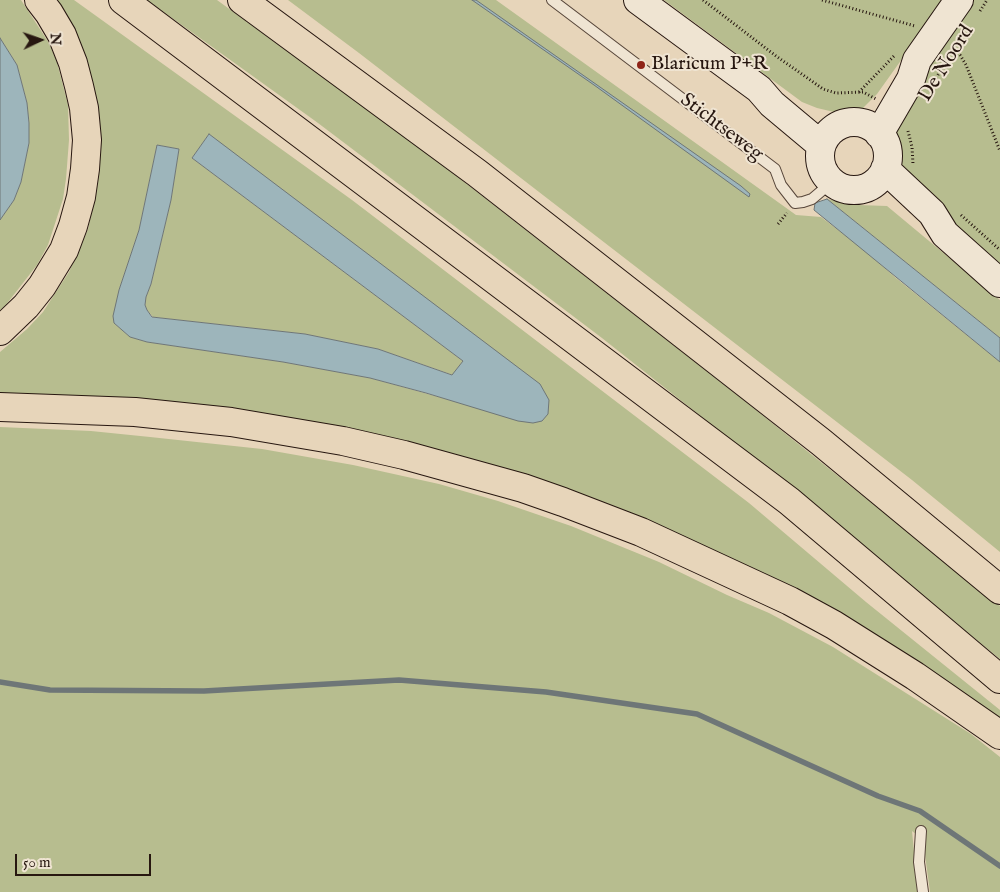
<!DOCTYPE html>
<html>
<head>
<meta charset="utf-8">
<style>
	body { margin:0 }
	#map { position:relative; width:1000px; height:892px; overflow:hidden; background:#e7d5ba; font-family:"IM FELL English",serif }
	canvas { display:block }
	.north { position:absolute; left:15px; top:15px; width:50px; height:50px; -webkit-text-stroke:4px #efe4d2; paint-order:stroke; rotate:87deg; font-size:14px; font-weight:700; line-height:20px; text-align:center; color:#271710 }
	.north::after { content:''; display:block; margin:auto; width:18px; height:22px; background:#271710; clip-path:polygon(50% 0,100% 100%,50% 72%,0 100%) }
	.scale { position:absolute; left:15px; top:854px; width:136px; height:22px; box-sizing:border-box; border:2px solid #271710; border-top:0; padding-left:6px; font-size:15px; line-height:18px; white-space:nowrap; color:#271710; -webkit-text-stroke:4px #efe4d2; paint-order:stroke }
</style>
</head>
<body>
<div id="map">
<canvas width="1000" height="892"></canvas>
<div class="north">N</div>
<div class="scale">50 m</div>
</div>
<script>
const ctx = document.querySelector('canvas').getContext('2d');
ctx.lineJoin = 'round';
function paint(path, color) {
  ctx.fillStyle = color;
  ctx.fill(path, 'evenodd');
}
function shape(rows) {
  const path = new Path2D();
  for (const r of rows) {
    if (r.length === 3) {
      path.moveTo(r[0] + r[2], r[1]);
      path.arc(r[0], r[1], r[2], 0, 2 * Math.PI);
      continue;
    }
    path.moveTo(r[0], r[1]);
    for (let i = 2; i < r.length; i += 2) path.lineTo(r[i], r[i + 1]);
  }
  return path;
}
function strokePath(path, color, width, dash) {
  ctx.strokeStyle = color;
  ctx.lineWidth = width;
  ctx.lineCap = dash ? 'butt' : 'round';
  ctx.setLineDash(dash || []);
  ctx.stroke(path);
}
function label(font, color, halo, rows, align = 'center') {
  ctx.font = font + ' "IM FELL English",serif';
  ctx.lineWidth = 4;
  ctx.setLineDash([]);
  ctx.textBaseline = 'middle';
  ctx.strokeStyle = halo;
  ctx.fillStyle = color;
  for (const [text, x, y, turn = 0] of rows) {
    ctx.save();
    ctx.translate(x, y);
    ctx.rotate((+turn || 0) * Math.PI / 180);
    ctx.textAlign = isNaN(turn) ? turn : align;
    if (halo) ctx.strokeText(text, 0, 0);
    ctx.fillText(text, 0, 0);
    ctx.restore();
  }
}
paint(shape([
	[0,0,21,0,49,43,57,62,68,105,69,140,66,179,63,199,48,245,37,265,5,306,0,310,0,220,14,200,21,182,29,143,29,123,27,103,17,65,0,38],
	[52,0,74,0,352,200,749,503,866,602,1000,710,1000,729,966,703,501,472,0,399,0,352,27,329,43,312,69,272,88,229,98,183,100,136],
	[209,134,533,423,370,378,283,362,147,342,130,337,114,323,119,290,139,230,157,145,179,149,171,200,151,284,146,297,145,305,147,310,153,317,305,334,378,349,453,375,463,361,192,158],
	[147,0,217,0,431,156,746,402,1000,606,1000,659,809,506,703,418,602,338,318,123],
	[288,0,496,0,796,215,821,217,862,248,896,278,1000,362,1000,552,912,480,359,53],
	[664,0,944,0,877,94,860,111,834,112,817,108,802,102],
	[974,0,1000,0,1000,268,948,220,898,164,895,127,931,54],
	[827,199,858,205,887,206,1000,300,1000,338],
	[0,427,91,431,150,437,262,449,353,465,439,484,498,501,571,526,659,562,727,595,769,613,833,647,971,734,1000,757,1000,892,930,892,923,840,912,831,918,892,0,892]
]), '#b7bd8f');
const water = shape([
	[472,0,476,0,741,186,750,194,749,197,594,85,472,0],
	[0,38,17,65,27,103,29,123,29,143,21,182,14,200,0,220,0,38],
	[209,134,540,384,549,400,548,414,542,421,533,423,518,421,426,393,370,378,283,362,147,342,130,337,114,323,113,316,119,290,139,230,157,145,179,149,171,200,151,284,146,297,145,305,147,310,152,317,305,334,378,349,452,375,463,361,192,158,209,134],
	[827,199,1000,338,1000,362,814,210,815,203,827,199]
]);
paint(water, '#9db5bb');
strokePath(water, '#6e7677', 1);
strokePath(shape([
	[0,682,50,690,204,691,399,680,546,692,697,714,878,796,920,811,1000,866]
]), '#6e7677', 5.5);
const lane = shape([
	[552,0,775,169,781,185,795,203,803,202,812,199,832,182],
	[921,831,919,862,923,892]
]);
const secondary = shape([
	[638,0,759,89,772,104,821,145],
	[854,156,34],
	[879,134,911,79,917,60,959,0],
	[885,169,932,213,945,234,1000,283]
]);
const highway = shape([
	[123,0,789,501,1000,679],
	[242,0,477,173,821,442,1000,590],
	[0,331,26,306,42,286,64,250,73,226,81,197,85,169,87,140,84,108,79,86,73,63,62,35,49,13,39,0],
	[0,407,135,412,231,422,343,441,404,455,523,488,563,502,641,532,790,601,834,625,915,676,1000,735]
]);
strokePath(lane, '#57463a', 12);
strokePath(secondary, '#271710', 30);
strokePath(highway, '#271710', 30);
strokePath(shape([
	[703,0,776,56,823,89,836,93,863,92,876,99],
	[822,0,915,26],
	[980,11,987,0],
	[952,48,960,55,966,65,1000,151],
	[936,78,947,60],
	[859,92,894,56],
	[908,131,912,147,913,164],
	[961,215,1000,250],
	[778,224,787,213]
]), '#271710', 3, [1, 2.5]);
strokePath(lane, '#efe4d2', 10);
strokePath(secondary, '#efe4d2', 28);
strokePath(highway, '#e7d5ba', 28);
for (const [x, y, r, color] of [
	[641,65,5,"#8f2418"]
]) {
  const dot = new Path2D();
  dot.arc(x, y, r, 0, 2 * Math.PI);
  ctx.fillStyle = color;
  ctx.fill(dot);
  strokePath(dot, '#efe4d2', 2);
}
label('20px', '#271710', '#efe4d2', [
	["De Noord",947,64,-58],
	["Stichtseweg",721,128,37]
]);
label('20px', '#271710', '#efe4d2', [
	["Blaricum P+R",651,65]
], 'left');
</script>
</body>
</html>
